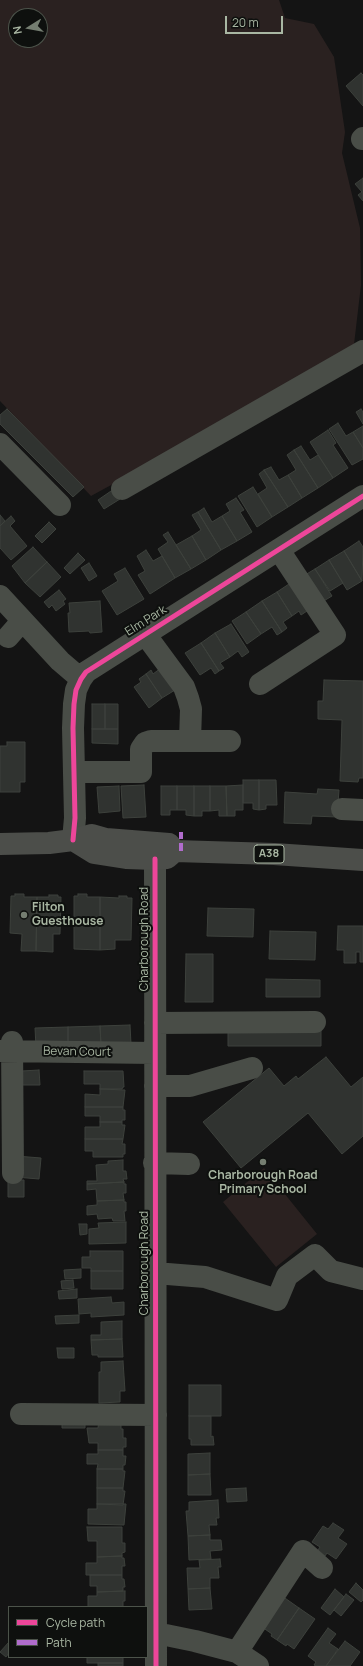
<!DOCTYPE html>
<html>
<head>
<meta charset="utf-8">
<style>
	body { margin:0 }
	#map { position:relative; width:363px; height:1666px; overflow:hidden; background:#141414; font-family:Manrope,sans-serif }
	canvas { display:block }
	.legend { position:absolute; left:8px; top:1606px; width:140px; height:52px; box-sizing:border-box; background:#0e100e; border:1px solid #4c534a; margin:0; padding:5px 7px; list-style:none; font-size:12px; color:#a9b7a3 }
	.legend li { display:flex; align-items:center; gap:8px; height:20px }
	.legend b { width:20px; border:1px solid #4c534a }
	.north { position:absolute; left:8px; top:8px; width:40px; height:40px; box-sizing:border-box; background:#0e100e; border:1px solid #4c534a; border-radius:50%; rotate:259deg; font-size:11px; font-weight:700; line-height:16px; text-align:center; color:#a9b7a3 }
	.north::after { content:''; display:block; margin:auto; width:14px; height:18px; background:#757e71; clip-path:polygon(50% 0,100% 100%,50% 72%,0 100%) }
	.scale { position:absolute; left:225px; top:16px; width:58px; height:18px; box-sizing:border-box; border:2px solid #a9b7a3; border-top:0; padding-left:5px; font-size:12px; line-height:14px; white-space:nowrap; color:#a9b7a3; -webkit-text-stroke:3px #0e100e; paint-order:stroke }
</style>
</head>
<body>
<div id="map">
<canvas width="363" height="1666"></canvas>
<ul class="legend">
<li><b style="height:5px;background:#ed469a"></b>Cycle path</li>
<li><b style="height:5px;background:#b06ccc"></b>Path</li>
</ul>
<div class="north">N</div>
<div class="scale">20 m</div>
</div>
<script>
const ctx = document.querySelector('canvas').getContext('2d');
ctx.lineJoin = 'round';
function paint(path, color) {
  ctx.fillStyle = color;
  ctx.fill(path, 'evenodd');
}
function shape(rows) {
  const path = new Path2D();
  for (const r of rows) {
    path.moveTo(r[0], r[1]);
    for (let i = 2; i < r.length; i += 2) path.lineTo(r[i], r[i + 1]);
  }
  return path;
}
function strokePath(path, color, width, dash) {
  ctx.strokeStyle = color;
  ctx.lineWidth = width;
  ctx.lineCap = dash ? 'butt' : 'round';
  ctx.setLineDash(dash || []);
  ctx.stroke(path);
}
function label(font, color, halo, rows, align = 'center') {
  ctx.font = font + ' Manrope,sans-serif';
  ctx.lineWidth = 4;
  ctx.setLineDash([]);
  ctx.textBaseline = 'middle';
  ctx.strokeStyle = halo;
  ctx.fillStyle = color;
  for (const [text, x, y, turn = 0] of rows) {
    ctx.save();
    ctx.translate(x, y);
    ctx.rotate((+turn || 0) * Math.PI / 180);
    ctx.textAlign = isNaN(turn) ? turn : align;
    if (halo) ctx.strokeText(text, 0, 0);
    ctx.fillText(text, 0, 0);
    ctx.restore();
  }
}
paint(shape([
	[0,0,279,0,285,18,314,24,334,57,345,132,342,153,360,228,361,285,353,353,91,496,0,401],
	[16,16,40,16,40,40,16,40],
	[264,1168,317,1234,276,1267,223,1202]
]), '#2a2120');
const building = shape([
	[361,73,363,75,363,106,346,86,361,73],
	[363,178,363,201,358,195,362,192,355,184,363,178],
	[7,409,84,487,73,497,0,424,0,415,7,409],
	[361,409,363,412,363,424,356,412,361,409],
	[338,423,346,436,353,432,363,448,363,459,352,465,329,429,338,423],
	[363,426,363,448,353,432,363,426],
	[328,430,336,443,333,445,348,468,333,478,310,442,328,430],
	[301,446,310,460,318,455,333,478,318,488,294,450,301,446],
	[294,450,318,488,302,498,288,475,296,470,287,455,294,450],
	[271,467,279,480,288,475,302,498,288,507,264,470,271,467],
	[264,470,288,507,272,517,258,494,267,488,259,474,264,470],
	[253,487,272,517,257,527,238,496,253,487],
	[114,489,120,499,104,509,98,500,114,489],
	[236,498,244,510,240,512,252,532,237,541,222,516,230,511,226,504,236,498],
	[204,508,212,522,222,516,237,541,221,550,198,512,204,508],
	[198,512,221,550,206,560,192,536,201,530,192,515,198,512],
	[0,515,5,521,0,526,0,515],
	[11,516,15,521,10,526,27,546,11,560,0,548,0,526,11,516],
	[49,522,56,529,42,543,35,536,49,522],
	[168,532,191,569,175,578,158,549,168,542,163,535,168,532],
	[192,536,206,560,191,569,176,545,192,536],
	[359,541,363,547,362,581,344,551,359,541],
	[33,547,47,562,25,583,12,566,33,547],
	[146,550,153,561,162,556,175,578,150,594,138,575,145,571,137,556,146,550],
	[344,551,362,581,347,590,329,560,344,551],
	[78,553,85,560,70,574,64,568,78,553],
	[329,560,343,583,330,591,315,569,329,560],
	[47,562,61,577,40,597,25,583,47,562],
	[89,563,97,576,89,581,81,568,89,563],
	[125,568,144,599,117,615,102,591,118,581,114,574,125,568],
	[315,569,332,596,317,605,300,578,315,569],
	[292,582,310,609,301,615,299,611,292,616,277,592,292,582],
	[59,590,66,599,63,601,65,604,56,611,52,605,49,608,44,602,59,590],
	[277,592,292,616,283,622,287,628,282,632,262,601,277,592],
	[100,601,102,632,90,633,89,631,69,632,68,613,70,613,69,603,100,601],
	[262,601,282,632,277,635,272,627,261,634,246,612,262,601],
	[246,612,261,634,247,644,232,621,246,612],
	[231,624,249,652,242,657,238,651,230,657,215,633,231,624],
	[215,633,230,657,220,663,224,668,219,671,201,643,215,633],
	[201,643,219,671,215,674,211,668,200,675,185,653,201,643],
	[161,668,175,690,162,698,146,674,151,670,153,674,161,668],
	[146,674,162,698,149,708,134,687,141,682,139,679,146,674],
	[324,680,363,681,363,778,359,778,358,782,340,781,342,720,318,719,318,701,323,701,324,680],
	[92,704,105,704,105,729,92,729,92,704],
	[105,704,118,704,118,729,105,729,105,704],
	[92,729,118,729,118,744,92,743,92,729],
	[7,742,25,742,25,782,20,782,20,792,0,792,0,746,7,746,7,742],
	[243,780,259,780,259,810,253,809,253,803,243,803,243,780],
	[259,780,276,780,277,805,266,805,266,809,259,810,259,780],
	[144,785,146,817,123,818,121,786,144,785],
	[243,785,243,810,235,810,235,816,227,816,226,786,243,785],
	[119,786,120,811,99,813,97,787,119,786],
	[161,786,177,786,177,810,170,810,170,815,161,815,161,786],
	[177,786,194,786,194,816,186,815,186,810,177,810,177,786],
	[194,786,210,786,210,811,202,811,202,816,194,816,194,786],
	[210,786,226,786,227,816,219,816,219,810,210,811,210,786],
	[318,789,339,790,337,817,312,816,311,824,284,823,285,792,317,794,318,789],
	[15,894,24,894,24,897,37,897,36,951,21,951,22,934,10,933,11,896,15,896,15,894],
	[78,894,87,894,87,897,100,897,100,950,74,949,74,896,78,896,78,894],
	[49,895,58,895,58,897,61,897,60,934,53,934,53,952,36,951,37,897,49,897,49,895],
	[119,896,127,896,127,898,132,898,131,940,115,940,115,949,100,950,100,897,119,898,119,896],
	[208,908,254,909,253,937,207,936,208,908],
	[338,926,363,926,363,962,360,962,360,952,356,952,356,963,344,963,344,950,337,950,338,926],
	[270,931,316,932,315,960,269,959,270,931],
	[186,954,213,954,213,1002,185,1002,186,954],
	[266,979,320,980,320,997,266,997,266,979],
	[130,1025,131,1044,101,1045,100,1026,130,1025],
	[100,1026,101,1045,68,1046,68,1027,100,1026],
	[68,1027,68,1046,36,1047,35,1028,68,1027],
	[321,1028,321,1046,228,1046,228,1029,321,1028],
	[326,1057,351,1087,363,1077,363,1136,342,1154,308,1113,241,1168,203,1122,269,1068,284,1086,296,1076,298,1079,326,1057],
	[39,1070,40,1085,22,1085,22,1071,39,1070],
	[84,1071,123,1071,124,1087,123,1087,122,1089,100,1089,100,1084,84,1084,84,1071],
	[100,1089,125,1090,123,1107,85,1107,85,1094,100,1095,100,1089],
	[85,1107,123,1107,123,1110,125,1110,125,1120,122,1120,122,1122,100,1122,100,1116,85,1116,85,1107],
	[100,1122,122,1122,122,1125,125,1125,123,1139,85,1139,85,1127,100,1127,100,1122],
	[85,1139,123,1139,122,1144,125,1144,125,1154,123,1154,123,1157,93,1157,93,1151,85,1151,85,1139],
	[16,1156,41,1158,39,1179,15,1177,16,1156],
	[123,1160,123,1171,126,1171,127,1179,123,1179,124,1182,87,1184,87,1181,97,1181,96,1165,108,1164,108,1161,123,1160],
	[8,1180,24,1180,24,1197,8,1197,8,1180],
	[124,1182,124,1184,126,1184,126,1193,123,1193,124,1200,97,1201,96,1189,87,1190,87,1184,124,1182],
	[124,1200,124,1202,126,1202,126,1211,124,1211,125,1221,113,1221,112,1218,98,1219,97,1214,87,1215,87,1206,97,1205,97,1201,124,1200],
	[126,1222,126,1243,89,1244,89,1229,99,1228,98,1223,126,1222],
	[79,1224,87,1224,87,1234,80,1235,79,1224],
	[90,1251,123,1251,123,1271,91,1271,91,1268,82,1268,82,1257,90,1257,90,1251],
	[81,1269,81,1278,65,1279,64,1270,81,1269],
	[91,1271,123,1271,123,1289,91,1289,91,1271],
	[73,1280,74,1288,62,1289,61,1281,73,1280],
	[77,1289,77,1298,59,1299,58,1291,77,1289],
	[111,1297,112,1303,124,1302,124,1315,91,1317,91,1313,79,1314,78,1299,111,1297],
	[79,1315,79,1323,56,1324,55,1316,79,1315],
	[122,1321,122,1339,91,1340,91,1335,101,1335,101,1322,122,1321],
	[122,1339,123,1357,98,1357,98,1355,92,1355,91,1340,122,1339],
	[57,1348,74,1348,74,1358,58,1358,57,1348],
	[123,1361,125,1391,120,1391,120,1402,99,1403,99,1372,101,1372,101,1362,123,1361],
	[189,1385,221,1385,221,1416,189,1416,189,1385],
	[189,1416,211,1416,211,1437,213,1436,214,1445,191,1445,191,1439,189,1439,189,1416],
	[62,1418,85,1418,85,1428,62,1428,62,1418],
	[99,1419,121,1419,121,1429,123,1429,123,1438,126,1438,126,1447,123,1447,123,1450,98,1450,98,1443,89,1443,87,1428,98,1428,99,1419],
	[98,1450,123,1450,123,1456,126,1456,125,1465,123,1465,123,1469,97,1469,98,1464,87,1464,87,1454,98,1454,98,1450],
	[210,1453,210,1474,188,1475,188,1454,210,1453],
	[97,1469,123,1469,123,1471,125,1471,123,1488,97,1488,97,1469],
	[210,1474,211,1495,188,1495,188,1475,210,1474],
	[97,1488,123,1488,123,1491,125,1491,123,1505,97,1504,97,1488],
	[246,1488,247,1501,227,1502,226,1489,246,1488],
	[218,1500,219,1518,216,1518,217,1525,209,1525,210,1535,188,1536,186,1511,189,1511,189,1502,218,1500],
	[97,1504,126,1504,124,1525,88,1524,88,1509,97,1509,97,1504],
	[333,1523,344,1530,338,1538,347,1544,336,1559,327,1553,325,1556,318,1550,320,1547,312,1542,323,1526,328,1529,333,1523],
	[87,1527,122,1527,122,1543,125,1543,125,1552,122,1553,122,1556,97,1557,97,1541,88,1541,87,1527],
	[210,1535,210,1540,221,1540,222,1550,210,1551,211,1559,189,1560,188,1536,210,1535],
	[122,1556,122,1558,124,1558,125,1566,122,1566,122,1575,86,1575,86,1563,97,1563,97,1557,122,1556],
	[220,1559,221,1567,218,1567,219,1578,210,1578,210,1588,188,1589,187,1568,200,1568,199,1560,220,1559],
	[90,1575,122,1575,122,1579,124,1579,125,1587,123,1587,123,1591,97,1592,97,1586,90,1586,90,1575],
	[356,1583,363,1590,363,1600,361,1602,349,1592,356,1583],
	[210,1588,212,1609,189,1610,188,1589,210,1588],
	[335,1589,344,1597,330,1615,321,1608,335,1589],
	[125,1591,125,1601,123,1601,123,1607,88,1607,88,1596,97,1596,97,1592,125,1591],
	[346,1594,354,1600,341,1616,334,1610,346,1594],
	[282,1596,299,1608,277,1640,271,1636,272,1634,262,1627,282,1596],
	[299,1608,315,1619,294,1649,287,1644,286,1646,277,1640,299,1608],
	[328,1628,336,1634,329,1643,338,1649,326,1666,316,1666,314,1665,316,1662,308,1656,328,1628],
	[345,1641,360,1652,350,1666,326,1666,345,1641],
	[9,1642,9,1653,6,1657,0,1652,9,1642],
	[87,1657,123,1657,123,1663,87,1663,87,1657],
	[98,1663,123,1663,123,1666,98,1666,98,1663]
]);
paint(building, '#303330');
strokePath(building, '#3d413c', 1);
strokePath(shape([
	[362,139,363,138],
	[0,444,60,505],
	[122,489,363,351],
	[0,596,60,661,81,679],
	[8,637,22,621],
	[260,684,335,635,279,550],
	[190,741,230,741],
	[74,772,141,772,141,749,145,743,151,741,190,741,191,709,188,698,184,687,145,634],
	[342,809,363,810],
	[73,840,75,818,73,728,74,704,76,690,81,679,86,672,363,496],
	[155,859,156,1666],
	[155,1023,315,1022],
	[12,1042,13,1173],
	[0,1051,154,1053],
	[155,1086,190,1086,252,1068],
	[154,1163,189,1164],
	[155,1273,205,1277,277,1300,287,1276,315,1255,331,1271,363,1279],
	[21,1414,156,1415],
	[156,1633,195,1641,237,1652,258,1666],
	[237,1652,303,1551,322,1568]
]), '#494d47', 22);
strokePath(shape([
	[73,840,94,853,126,858,155,859,167,858,175,851,274,854,363,860],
	[0,844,49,843,73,840,92,835,106,839,169,844,175,851]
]), '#4c4e4a', 22);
strokePath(shape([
	[181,851,181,832]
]), '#b06ccc', 4, [8, 4]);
strokePath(shape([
	[73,840,75,818,73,728,74,704,76,690,81,679,86,672,363,496],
	[155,859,156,1666]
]), '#ed469a', 5);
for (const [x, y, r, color] of [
	[24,915,4,"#757e71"],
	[263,1162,4,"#757e71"]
]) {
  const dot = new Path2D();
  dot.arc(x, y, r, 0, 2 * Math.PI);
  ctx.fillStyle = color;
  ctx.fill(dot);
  strokePath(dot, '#0e100e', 1.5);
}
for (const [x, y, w] of [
	[269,854,30]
]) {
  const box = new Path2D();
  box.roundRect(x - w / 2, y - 9, w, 18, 3);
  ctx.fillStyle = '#0e100e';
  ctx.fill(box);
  strokePath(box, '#a9b7a3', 1);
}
label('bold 11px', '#a9b7a3', null, [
	["A38",269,854]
]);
label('12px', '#a9b7a3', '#0e100e', [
	["Elm Park",146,621,-32],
	["Charborough Road",145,939,-90],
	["Bevan Court",77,1052,1],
	["Charborough Road",145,1263,-90]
]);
label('bold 12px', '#a9b7a3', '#0e100e', [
	["Filton",32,908],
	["Guesthouse",32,922],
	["Charborough Road",263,1176,"center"],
	["Primary School",263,1190,"center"]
], 'left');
</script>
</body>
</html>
